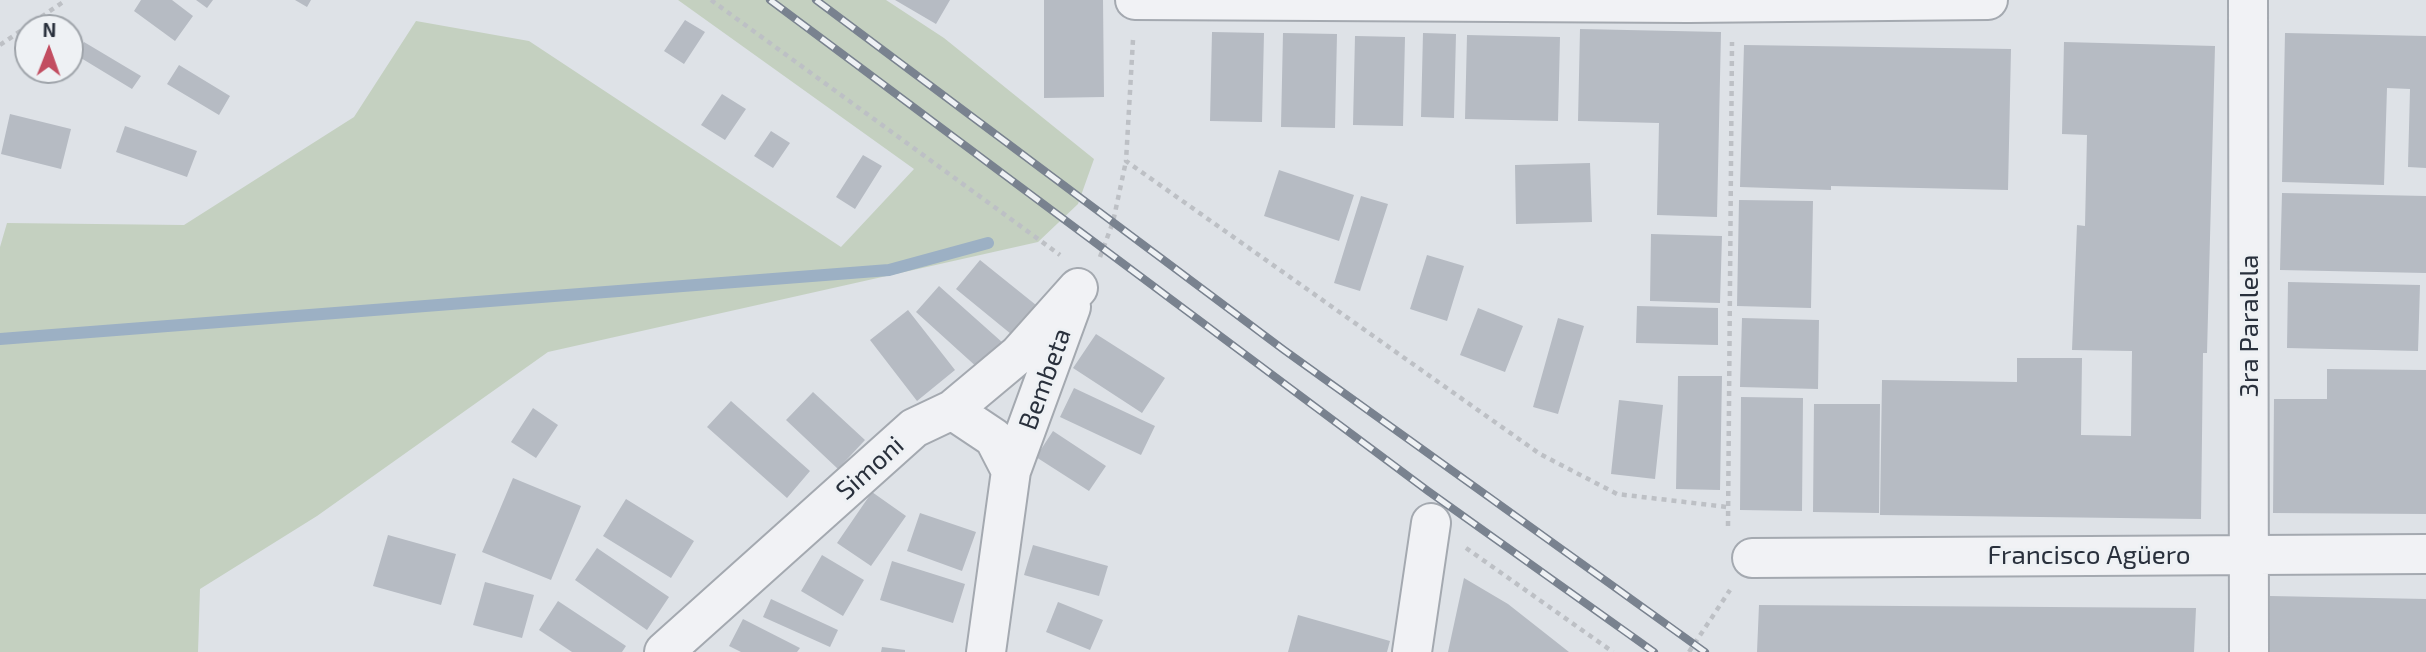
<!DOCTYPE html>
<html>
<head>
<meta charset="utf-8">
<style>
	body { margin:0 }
	#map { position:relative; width:2426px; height:652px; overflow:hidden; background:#dee2e7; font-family:"Exo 2",sans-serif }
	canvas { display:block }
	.north { position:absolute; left:14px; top:14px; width:70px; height:70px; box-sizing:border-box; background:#eef1f4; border:2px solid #9fa4aa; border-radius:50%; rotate:1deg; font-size:19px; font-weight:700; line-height:28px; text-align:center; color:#29303c }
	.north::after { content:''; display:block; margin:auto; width:24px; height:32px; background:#c24d60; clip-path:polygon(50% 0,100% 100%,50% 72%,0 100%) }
</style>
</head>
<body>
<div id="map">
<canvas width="2426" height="652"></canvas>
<div class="north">N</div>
</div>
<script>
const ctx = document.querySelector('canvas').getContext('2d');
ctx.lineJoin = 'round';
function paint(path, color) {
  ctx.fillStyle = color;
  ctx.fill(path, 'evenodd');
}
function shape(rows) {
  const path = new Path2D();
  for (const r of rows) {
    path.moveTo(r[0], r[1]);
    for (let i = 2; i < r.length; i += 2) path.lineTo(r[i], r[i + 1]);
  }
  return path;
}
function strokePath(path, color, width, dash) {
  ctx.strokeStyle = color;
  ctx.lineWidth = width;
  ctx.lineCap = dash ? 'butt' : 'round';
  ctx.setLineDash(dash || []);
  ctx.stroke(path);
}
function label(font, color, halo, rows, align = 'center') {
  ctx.font = font + ' "Exo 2",sans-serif';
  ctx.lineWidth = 6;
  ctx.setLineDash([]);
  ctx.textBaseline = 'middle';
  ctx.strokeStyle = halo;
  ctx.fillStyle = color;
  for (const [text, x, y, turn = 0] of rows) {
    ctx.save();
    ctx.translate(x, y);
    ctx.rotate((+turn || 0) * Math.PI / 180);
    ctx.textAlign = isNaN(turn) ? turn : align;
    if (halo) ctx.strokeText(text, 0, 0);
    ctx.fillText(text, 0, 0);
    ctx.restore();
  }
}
paint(shape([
	[678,0,886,0,944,38,1094,159,1078,204,1038,242,548,352,317,516,200,589,198,652,0,652,0,247,7,223,184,225,354,117,416,21,529,41,841,247,914,169]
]), '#c4d0c0');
strokePath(shape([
	[0,339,889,270,988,243]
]), '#9cb0c4', 12);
paint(shape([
	[141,0,172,0,193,16,175,41,134,11],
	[196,0,213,0,207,8],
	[295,0,311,0,307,7],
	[895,0,950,0,936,24],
	[1044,0,1103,0,1104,97,1044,98],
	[685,20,705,32,684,64,664,51],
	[1580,29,1721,32,1717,217,1657,215,1659,123,1578,121],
	[1212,32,1264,33,1262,122,1210,121],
	[1283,33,1337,34,1335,128,1281,127],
	[1423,33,1456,34,1454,118,1421,117],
	[2285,33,2426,36,2426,168,2408,167,2410,89,2387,88,2384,185,2282,182],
	[1467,35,1560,37,1558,121,1465,119],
	[1355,36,1405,37,1403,126,1353,125],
	[84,42,141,76,132,89,76,55],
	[2064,42,2215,46,2207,353,2203,353,2201,519,1880,515,1882,380,2017,382,2017,358,2082,358,2081,435,2131,436,2132,351,2072,350,2077,225,2085,226,2087,135,2062,134],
	[1744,45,2011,49,2008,190,1831,186,1831,190,1740,187],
	[179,65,230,96,219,115,167,84],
	[722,94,746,109,725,140,701,125],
	[10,114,71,129,61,169,1,154],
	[125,126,197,151,187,177,116,152],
	[771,131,790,143,773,168,754,156],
	[863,155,882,166,855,209,836,197],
	[1590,163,1592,222,1516,224,1515,165],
	[1279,170,1354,195,1339,241,1264,216],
	[2282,193,2426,196,2426,273,2280,270],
	[1361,196,1388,204,1360,291,1334,283],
	[1739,200,1813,201,1811,308,1737,306],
	[1651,234,1722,236,1720,303,1650,301],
	[1427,255,1464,266,1447,321,1410,309],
	[980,260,1036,305,1011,334,956,289],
	[2288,282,2420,285,2418,351,2287,348],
	[939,286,1003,343,979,369,916,312],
	[1637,306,1718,308,1718,345,1636,343],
	[1478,308,1523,326,1505,372,1460,355],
	[908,310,955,370,917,401,870,340],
	[1558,318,1584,326,1558,414,1533,407],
	[1742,318,1819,320,1818,389,1740,387],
	[1096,334,1165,378,1142,413,1073,368],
	[2327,369,2426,370,2426,514,2273,513,2274,399,2327,399],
	[1678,376,1722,376,1720,490,1676,489],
	[1074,388,1155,426,1141,455,1060,417],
	[813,392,865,440,838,469,786,420],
	[1741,397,1803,398,1802,511,1740,510],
	[1619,400,1663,405,1655,479,1611,474],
	[731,401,810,471,787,498,707,427],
	[1814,404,1880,404,1879,513,1813,512],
	[533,408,558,425,536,458,511,442],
	[1053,431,1106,466,1089,491,1036,457],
	[513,478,581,506,551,580,482,552],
	[872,492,906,516,871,566,837,543],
	[626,499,694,541,671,578,603,536],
	[920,513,976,532,962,571,907,551],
	[388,535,456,554,441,605,373,586],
	[1033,545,1108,566,1099,596,1024,575],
	[597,548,669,597,647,630,575,580],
	[822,555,864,580,843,616,801,591],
	[892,561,965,584,953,623,880,600],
	[1464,578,1508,604,1569,652,1448,652],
	[485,582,534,595,522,638,473,625],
	[2270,596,2426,599,2426,652,2269,652],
	[771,599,838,630,830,647,763,617],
	[558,601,626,646,622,652,572,652,539,630],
	[1058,602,1103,620,1090,650,1046,632],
	[1759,605,2196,608,2194,652,1757,652],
	[1298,615,1390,641,1387,652,1288,652],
	[743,619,800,648,797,652,741,652,729,646],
	[882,647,905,650,905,652,881,652]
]), '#b6bbc3');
const minor = shape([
	[1135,0,1689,3,1988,0],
	[2248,0,2249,652],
	[952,410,994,438,1011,471,986,652],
	[1011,471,1071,307],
	[1752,558,2426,554],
	[664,652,914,428,952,410,1019,354,1078,288],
	[1412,652,1431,523]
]);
strokePath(minor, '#a4a9b0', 42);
strokePath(shape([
	[711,0,1060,255],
	[1133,40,1126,161,1540,454,1617,494,1727,507],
	[0,45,66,0],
	[1100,257,1113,222,1126,161],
	[1728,526,1732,42],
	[1466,548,1613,652],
	[1689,652,1730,590]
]), '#bdc0c5', 4.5, [5, 5]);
strokePath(minor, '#f1f2f5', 38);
const rail = shape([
	[770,0,1428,491,1654,652],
	[816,0,1284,350,1705,652]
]);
strokePath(rail, '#79828f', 8);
strokePath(rail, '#eef1f4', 5, [16]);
label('26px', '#29303c', '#eef1f4', [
	["3ra Paralela",2249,326,-90],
	["Bembeta",1045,379,-70],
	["Simoni",870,468,-42],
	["Francisco Agüero",2089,555]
]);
</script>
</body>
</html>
